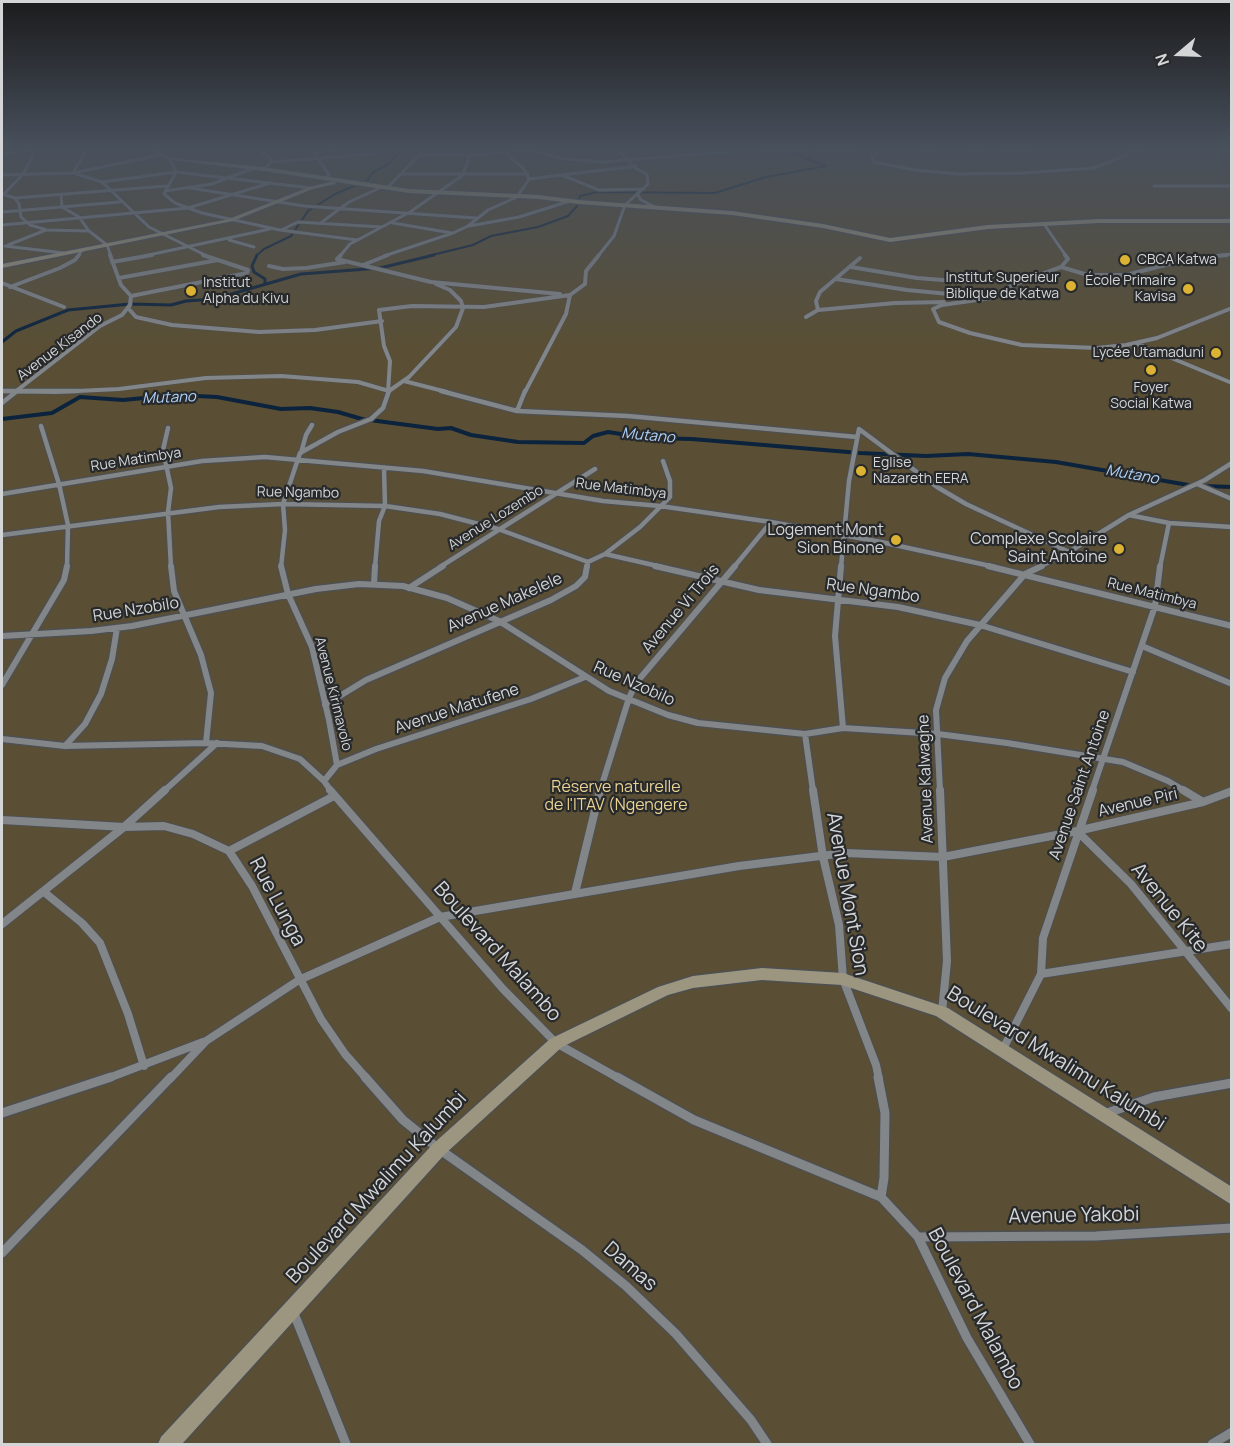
<!DOCTYPE html>
<html>
<head>
<meta charset="utf-8">
<style>
	body { margin:0 }
	#map { position:relative; width:1233px; height:1446px; overflow:hidden; background:#313335; font-family:Manrope,sans-serif }
	canvas { display:block }
	.frame { position:absolute; inset:0; border:3px solid #d4d5d7; pointer-events:none }
	.north { position:absolute; left:1149px; top:24px; width:60px; height:60px; -webkit-text-stroke:4px #27292b; paint-order:stroke; rotate:251deg; font-size:16px; font-weight:700; line-height:24px; text-align:center; color:#d4d5d7 }
	.north::after { content:''; display:block; margin:auto; width:21px; height:27px; background:#d4d5d7; clip-path:polygon(50% 0,100% 100%,50% 72%,0 100%) }
</style>
</head>
<body>
<div id="map">
<canvas width="1233" height="1446"></canvas>
<div class="frame"></div>
<div class="north">N</div>
</div>
<script>
const ctx = document.querySelector('canvas').getContext('2d');
ctx.lineJoin = 'round';
function paint(path, color) {
  ctx.fillStyle = color;
  ctx.fill(path, 'evenodd');
}
function shape(rows) {
  const path = new Path2D();
  for (const r of rows) {
    path.moveTo(r[0], r[1]);
    for (let i = 2; i < r.length; i += 2) path.lineTo(r[i], r[i + 1]);
  }
  return path;
}
function strokePath(path, color, width, dash) {
  ctx.strokeStyle = color;
  ctx.lineWidth = width;
  ctx.lineCap = dash ? 'butt' : 'round';
  ctx.setLineDash(dash || []);
  ctx.stroke(path);
}
function label(font, color, halo, rows, align = 'center') {
  ctx.font = font + ' Manrope,sans-serif';
  ctx.lineWidth = 4.5;
  ctx.setLineDash([]);
  ctx.textBaseline = 'middle';
  ctx.strokeStyle = halo;
  ctx.fillStyle = color;
  for (const [text, x, y, turn = 0] of rows) {
    ctx.save();
    ctx.translate(x, y);
    ctx.rotate((+turn || 0) * Math.PI / 180);
    ctx.textAlign = isNaN(turn) ? turn : align;
    if (halo) ctx.strokeText(text, 0, 0);
    ctx.fillText(text, 0, 0);
    ctx.restore();
  }
}
paint(shape([
	[2,149,1231,149,1231,1444,2,1444]
]), '#5a4f34');
strokePath(shape([
	[807,149,793,153,825,166],
	[256,256,264,249,291,236,308,211,335,194,368,180,372,173,387,165,402,149],
	[428,256,473,245,491,236,538,227,568,216,577,206,580,196,597,192,715,193,766,177,826,166]
]), '#0c233d', 2);
strokePath(shape([
	[257,255,252,266,254,272,265,279,265,284],
	[2,342,16,331,68,310,130,304,171,305,186,301,214,299,301,274,380,268,434,255]
]), '#0c233d', 3);
strokePath(shape([
	[2,419,52,413,80,397,123,400,176,395,217,397,281,409,310,408,338,412,362,419,438,429,451,428,471,435,518,442,584,443,593,436,608,432,646,438,692,439,860,453,926,456,968,454,1056,462,1194,486],
	[1203,486,1232,487]
]), '#0c233d', 4);
const streetFar5 = shape([
	[87,149,73,173,102,182,149,227,207,256],
	[259,149,270,158,271,162,264,169],
	[312,149,329,175,325,178],
	[527,149,565,159,602,162,735,151,856,149],
	[880,149,872,157,874,162,915,170,957,174,1024,173,1093,168,1125,156,1130,151,1142,149],
	[919,149,935,149],
	[967,149,985,149],
	[1002,149,1032,149],
	[314,153,337,149],
	[2,154,31,149],
	[170,159,176,172,164,194,175,203,202,213,280,230,357,240],
	[271,162,373,154],
	[402,174,528,174],
	[2,175,73,173,160,155],
	[564,176,599,190,644,189],
	[529,179,636,166],
	[102,182,176,172,311,188],
	[1154,186,1232,186],
	[190,188,304,206,476,218],
	[387,188,419,155,482,155,526,149],
	[165,191,212,184,254,168],
	[2,194,15,198,166,186],
	[4,194,24,173,36,149],
	[61,194,62,207,79,217,89,231,107,245,111,256],
	[638,195,641,200,655,207],
	[15,198,19,204,21,217,30,225,47,230,89,231],
	[2,212,120,202],
	[322,222,349,202,382,187],
	[393,223,452,233],
	[1044,224,1066,256],
	[2,225,188,208,270,183],
	[469,226,519,217,570,201],
	[281,230,298,222,382,227],
	[229,240,254,247],
	[8,245,46,230],
	[5,246,64,253],
	[78,256,82,250],
	[144,256,270,229],
	[340,256,350,244,410,212,463,175,472,149],
	[384,256,453,233,468,226,488,210,517,197,529,179,523,168,501,149],
	[598,256,614,236,625,205,648,184,647,174,635,168,617,149],
	[1214,256,1232,254]
]);
const streetFar4 = shape([
	[341,255,337,259,431,282,560,294],
	[1065,255,1068,259,1061,267,1015,284,991,298,942,305,933,309,939,322,970,333,1022,345,1097,348,1126,345,1157,338,1232,308],
	[112,262,152,255],
	[363,265,388,255],
	[269,266,283,269,306,268,345,262],
	[851,267,917,278,968,282],
	[1061,267,1088,275,1126,275,1189,259,1227,255],
	[119,278,218,260],
	[836,279,907,290,981,297],
	[2,283,64,307],
	[10,287,60,268,75,260,79,255],
	[131,296,247,273,248,270,203,255],
	[128,308,136,317,172,325,259,332,315,330,382,321],
	[818,310,895,303,944,302],
	[806,317,818,310,816,301,820,292,860,258],
	[1135,343,1232,383],
	[404,381,447,392],
	[2,391,56,392,119,389,206,378,281,376,358,382,389,391],
	[389,391,409,377,456,327,463,308,461,301,450,290,436,284],
	[15,392,100,326,122,315,130,305,131,296,121,285,110,255],
	[388,392,390,361,384,346,379,310,412,306,484,307,570,295],
	[525,392,566,314,570,295,585,284,586,271,599,255]
]);
const streetFar3 = shape([
	[2,391,78,391],
	[441,391,517,411,628,416,857,437],
	[2,403,17,391],
	[517,411,525,391],
	[41,426,59,484,68,525,67,567],
	[168,428,163,450,171,488,168,512,171,567],
	[301,453,306,435,312,425],
	[1197,484,1232,499],
	[2,494,202,461,265,457,423,471,603,501,660,506,771,522,881,542,995,567],
	[1129,515,1169,523,1232,527],
	[2,535,219,507,283,504,385,506,440,514,498,529,588,562],
	[605,554,662,567],
	[281,567,285,530,283,504,300,453,338,432,371,419,383,408,389,391],
	[375,567,379,521,385,506,384,468],
	[440,567,595,469],
	[587,567,588,562,605,554,640,527,670,497,670,481,663,461],
	[734,567,771,522],
	[841,567,849,481,859,429,937,487,966,504,1069,552],
	[1039,567,1069,552,1129,515,1205,480,1232,463],
	[1160,567,1169,523]
]);
const streetFar2 = shape([
	[171,566,174,591,201,655,211,693,206,743],
	[281,566,288,594,312,647,329,720,337,765,324,781],
	[655,566,759,590,898,607,980,625,1133,672],
	[841,566,835,636,843,728],
	[988,566,1232,626],
	[374,584,375,566],
	[409,588,443,566],
	[2,636,91,631,132,626,316,589,359,584,403,586,447,598,499,621,609,691,668,715,698,723,805,734,843,728,938,734,1007,743,1123,762,1168,781,1185,791],
	[1142,646,1232,684],
	[2,685,64,580,67,566],
	[325,705,366,680,551,600,576,586,585,577,587,566],
	[805,734,813,791],
	[2,739,65,746,206,743,262,746,300,759,324,781,331,791],
	[65,746,85,724,101,694,112,659,117,628],
	[337,765,376,749,531,699,585,677],
	[164,791,217,743],
	[600,791,629,698,636,683,735,566],
	[940,791,936,710,945,678,967,641,1025,574,1042,566],
	[1092,791,1155,606,1160,566]
]);
const streetFar1 = shape([
	[330,790,503,989,556,1043,620,1079],
	[813,790,823,857,839,925,843,979,876,1065,879,1079],
	[940,790,947,961,942,1012],
	[1183,790,1203,802],
	[2,820,124,827,164,826,193,834,229,851,252,886,321,1019,345,1054,367,1079],
	[1077,831,1131,884,1232,1009],
	[229,851,334,796],
	[44,892,82,923,100,943,128,1014,144,1066],
	[575,893,600,790],
	[2,924,124,827,165,790],
	[1041,974,1232,944],
	[1002,1051,1041,974,1043,938,1093,790],
	[106,1079,203,1042],
	[170,1079,206,1041,299,980,440,917,739,866,845,853,943,857,1077,831,1203,802,1232,791]
]);
const street = shape([
	[365,1077,403,1120,439,1149,582,1250,626,1286,676,1334,751,1420,767,1444],
	[617,1077,694,1120,881,1197,918,1237,967,1338,1030,1444],
	[878,1077,885,1113,884,1178,881,1197],
	[2,1113,111,1077],
	[1107,1113,1154,1097,1232,1083],
	[918,1237,1096,1236,1232,1228],
	[2,1253,171,1077],
	[293,1311,346,1444],
	[1212,1444,1232,1432]
]);
const secondary = shape([
	[148,149,154,149,171,158,264,167,409,189,539,195,578,200,732,211,823,224,890,238,988,225,1099,219,1232,219,1232,223,1099,223,988,229,890,242,823,228,732,215,578,204,539,199,409,193,264,171,170,160,148,149],
	[334,181,336,184,313,189,233,221,2,268,2,264,229,219,309,187,334,181],
	[762,968,843,973,948,1008,1232,1187,1232,1205,936,1016,842,985,762,980,693,988,668,995,562,1047,445,1154,182,1444,158,1444,161,1437,433,1144,550,1039,658,987,693,976,762,968]
]);
strokePath(streetFar5, '#4d4f51', 4.5);
strokePath(streetFar4, '#4d4f51', 5);
strokePath(streetFar3, '#4d4f51', 7);
strokePath(streetFar2, '#4d4f51', 9);
strokePath(streetFar1, '#4d4f51', 10);
strokePath(street, '#4d4f51', 12);
strokePath(secondary, '#4d4f51', 3);
strokePath(streetFar5, '#838689', 3);
strokePath(streetFar4, '#838689', 4);
strokePath(streetFar3, '#838689', 4.5);
strokePath(streetFar2, '#838689', 6);
strokePath(streetFar1, '#838689', 8);
strokePath(street, '#838689', 9);
paint(secondary, '#9c9681');
const sky = ctx.createLinearGradient(0, 0, 0, 351);
sky.addColorStop(0, '#1b1c1d');
sky.addColorStop(0.42, '#48505c');
sky.addColorStop(1, '#48505c00');
ctx.fillStyle = sky;
ctx.fillRect(0, 0, 1233, 351);
for (const [x, y, r, color] of [
	[1125,260,6,"#dcb233"],
	[1071,286,6,"#dcb233"],
	[1188,289,6,"#dcb233"],
	[191,291,6,"#dcb233"],
	[1216,353,6,"#dcb233"],
	[1151,370,6,"#dcb233"],
	[861,471,6,"#dcb233"],
	[896,540,6,"#dcb233"],
	[1119,549,6,"#dcb233"]
]) {
  const dot = new Path2D();
  dot.arc(x, y, r, 0, 2 * Math.PI);
  ctx.fillStyle = color;
  ctx.fill(dot);
  strokePath(dot, '#27292b', 2);
}
label('14px', '#d4d5d7', '#27292b', [
	["CBCA Katwa",1137,260],
	["Institut Superieur",1059,278,"right"],
	["Biblique de Katwa",1059,294,"right"],
	["École Primaire",1176,281,"right"],
	["Kavisa",1176,297,"right"],
	["Institut",203,283],
	["Alpha du Kivu",203,299],
	["Lycée Utamaduni",1204,353,"right"],
	["Foyer",1151,388,"center"],
	["Social Katwa",1151,404,"center"],
	["Eglise",873,463],
	["Nazareth EERA",873,479]
], 'left');
label('14px', '#d4d5d7', '#27292b', [
	["Avenue Kisando",60,347,-37],
	["Rue Matimbya",136,460,-9],
	["Rue Matimbya",621,489,7],
	["Rue Ngambo",298,493,1],
	["Avenue Lozembo",496,518,-32],
	["Rue Matimbya",1152,594,14],
	["Avenue Kirimavolo",333,694,76]
]);
label('italic 15px', '#b1d4fd', '#27292b', [
	["Mutano",169,398,-2],
	["Mutano",648,436,5],
	["Mutano",1132,475,10]
]);
label('16px', '#d4d5d7', '#27292b', [
	["Logement Mont",884,531],
	["Sion Binone",884,549],
	["Complexe Scolaire",1107,540],
	["Saint Antoine",1107,558]
], 'right');
label('16px', '#d4d5d7', '#27292b', [
	["Rue Ngambo",873,591,8],
	["Avenue Makelele",505,603,-24],
	["Avenue Vi Trois",681,609,-50],
	["Rue Nzobilo",136,610,-9],
	["Rue Nzobilo",634,684,24],
	["Avenue Matufene",457,709,-18],
	["Avenue Kalwaghe",926,779,-92],
	["Avenue Saint Antoine",1080,785,-71],
	["Avenue Piri",1138,803,-13]
]);
label('16px', '#ead292', '#27292b', [
	["Réserve naturelle",616,788],
	["de l'ITAV (Ngengere",616,806]
]);
label('20px', '#d4d5d7', '#27292b', [
	["Avenue Mont Sion",847,894,80],
	["Rue Lunga",277,902,62],
	["Avenue Kite",1169,908,51],
	["Boulevard Malambo",497,952,48],
	["Boulevard Mwalimu Kalumbi",1056,1059,32],
	["Boulevard Mwalimu Kalumbi",377,1188,-47],
	["Avenue Yakobi",1074,1216,-1],
	["Damas",630,1267,41],
	["Boulevard Malambo",975,1309,62]
]);
</script>
</body>
</html>
